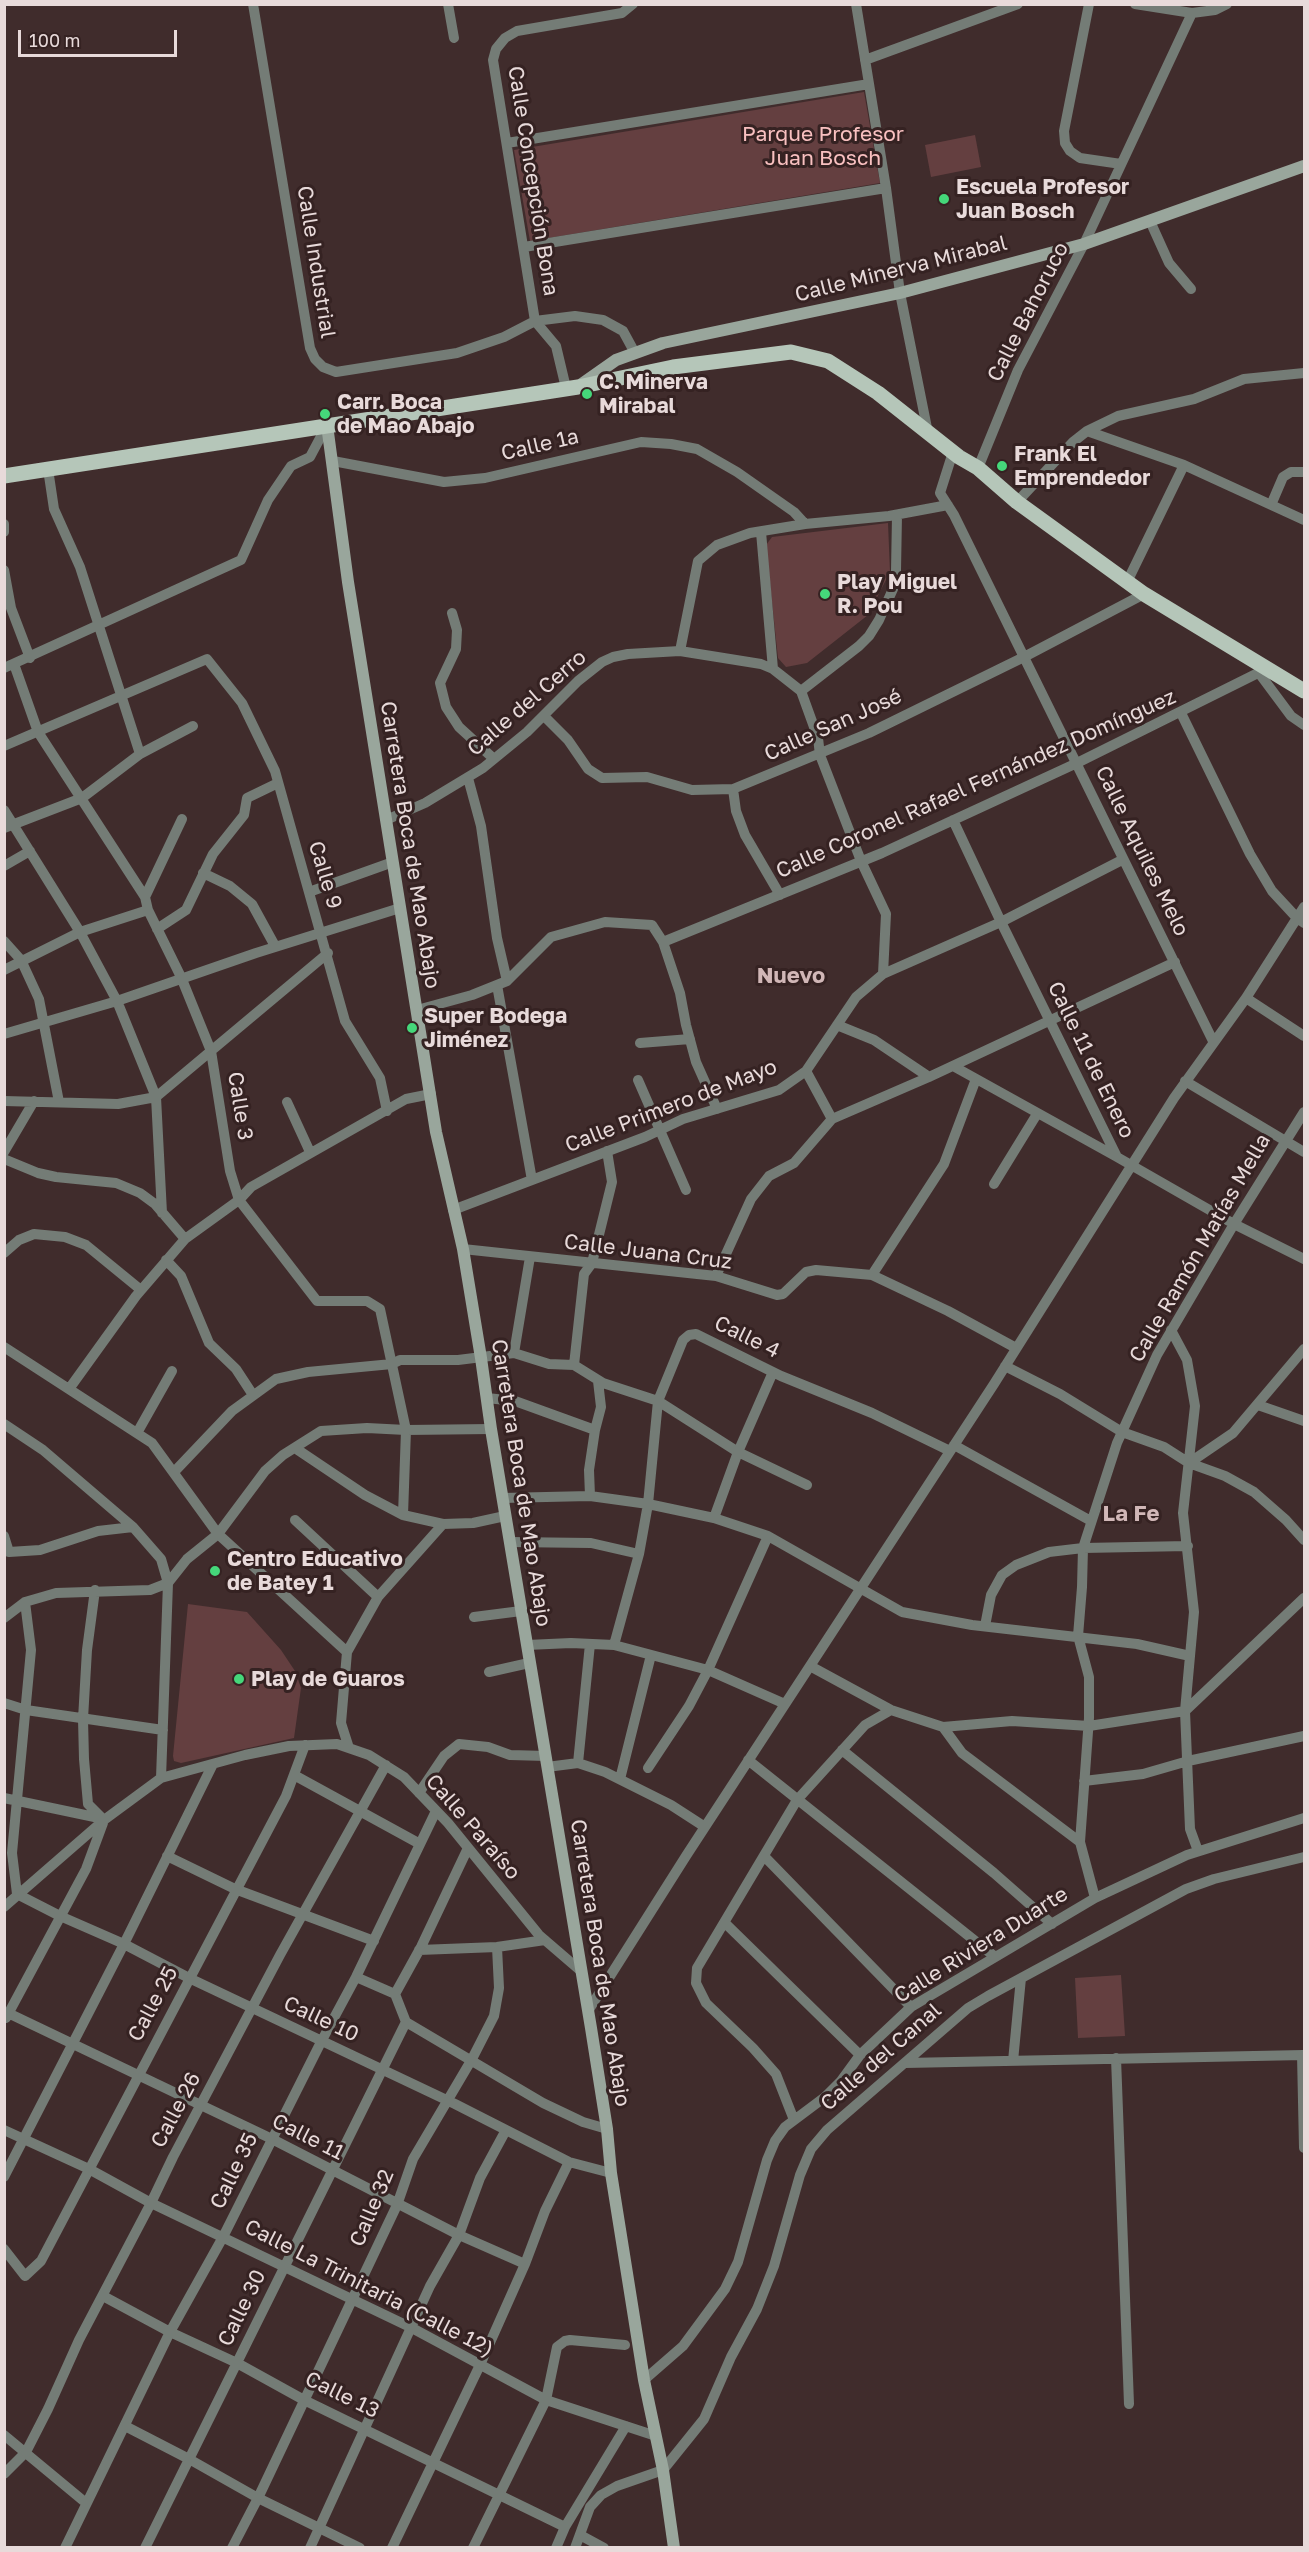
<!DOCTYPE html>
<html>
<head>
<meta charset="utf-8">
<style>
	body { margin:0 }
	#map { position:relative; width:1309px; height:2552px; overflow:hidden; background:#402c2c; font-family:"Golos Text",sans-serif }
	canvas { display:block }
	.frame { position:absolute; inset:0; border:6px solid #e8dada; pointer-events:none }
	.scale { position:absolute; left:18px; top:30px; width:159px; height:27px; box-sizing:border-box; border:3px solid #e8dada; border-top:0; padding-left:8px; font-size:18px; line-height:21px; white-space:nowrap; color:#e8dada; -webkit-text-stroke:4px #352222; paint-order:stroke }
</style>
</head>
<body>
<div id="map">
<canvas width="1309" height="2552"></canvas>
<div class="frame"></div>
<div class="scale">100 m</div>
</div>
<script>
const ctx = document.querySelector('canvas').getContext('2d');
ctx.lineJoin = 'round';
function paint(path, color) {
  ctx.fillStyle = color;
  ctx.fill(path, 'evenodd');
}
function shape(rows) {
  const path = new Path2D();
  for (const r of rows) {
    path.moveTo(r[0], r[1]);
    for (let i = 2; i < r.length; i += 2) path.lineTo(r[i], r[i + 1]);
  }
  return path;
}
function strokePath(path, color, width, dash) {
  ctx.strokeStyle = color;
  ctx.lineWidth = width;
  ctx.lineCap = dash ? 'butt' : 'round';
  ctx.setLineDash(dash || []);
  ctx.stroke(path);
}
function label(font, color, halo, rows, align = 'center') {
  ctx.font = font + ' "Golos Text",sans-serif';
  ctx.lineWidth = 6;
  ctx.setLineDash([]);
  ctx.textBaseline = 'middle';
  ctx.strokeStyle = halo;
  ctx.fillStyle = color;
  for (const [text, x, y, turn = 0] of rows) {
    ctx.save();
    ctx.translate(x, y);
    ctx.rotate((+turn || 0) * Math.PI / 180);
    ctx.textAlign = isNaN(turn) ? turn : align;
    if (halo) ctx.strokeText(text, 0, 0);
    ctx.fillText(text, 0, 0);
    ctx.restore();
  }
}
paint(shape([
	[864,92,880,183,530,241,514,150],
	[975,135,981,167,931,177,925,145],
	[888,523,890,572,868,615,807,663,786,667,778,658,766,545,772,537],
	[188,1604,247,1612,281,1650,295,1671,301,1688,294,1738,181,1763,174,1761,173,1756],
	[1121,1975,1125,2036,1078,2038,1075,1978]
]), '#643f40');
strokePath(shape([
	[253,4,310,348,315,359,323,367,336,372,457,353,504,337,535,321,575,316,603,320,623,331,635,353],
	[448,4,454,38],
	[856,4,886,188,900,293,928,433],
	[1089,4,1064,131,1065,143,1070,151,1080,158,1121,164],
	[1135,4,1192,13,1215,10,1227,4],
	[865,60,1018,4],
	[507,143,869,84],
	[1150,221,1169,263,1191,289],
	[524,247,886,188],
	[566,388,556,346,535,321,493,60,496,49,505,38,517,31,622,13,633,4],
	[1087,431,1184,465,1304,520],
	[953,452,940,493,954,515,1213,1041],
	[333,461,444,482,485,478,641,442,671,444,697,449,737,472,794,512,805,524],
	[978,468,1018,370,1084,244,1192,13],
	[48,469,54,509,80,567,140,754],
	[1017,502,1073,442,1087,431,1118,416,1194,399,1244,379,1304,373],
	[1271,505,1283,477,1291,472,1304,472],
	[4,524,4,532],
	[761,532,773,669],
	[4,570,11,608,30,658],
	[1127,582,1184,465],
	[452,613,457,630,456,649,440,683,446,707,459,727,494,759],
	[680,651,698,561,717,545,750,533,805,524,889,516,948,505],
	[14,664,38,732,145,897,148,910,181,977,211,1051,230,1171,239,1200,317,1301,367,1301,380,1309,406,1430,403,1515],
	[4,668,241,560,268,500,291,466,310,457,327,425],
	[1259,673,1291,716,1304,725],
	[801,691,859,646,869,636,879,620,893,589,896,571,897,515],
	[1181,713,1250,854,1272,891,1297,918,1304,923],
	[544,716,568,740,588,769,602,778,647,777,692,790,733,789,869,733,1024,657,1144,594],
	[4,746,207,659,242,703,275,771,345,1021,380,1078,387,1111],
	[468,778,481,826,497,938,507,981],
	[733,789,736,811,745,835,780,895],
	[4,810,80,932,117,1001,156,1097,162,1213],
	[386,820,425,803,483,768,527,732,578,681,602,662,613,657,628,654,680,651,761,664,773,669,801,691,818,738,820,755,861,861,886,914,883,974],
	[953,820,1001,922,1117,1157,1234,1224,1304,1259],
	[4,828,82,798,140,754,193,726],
	[4,866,30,851],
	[203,873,230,886,252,904,275,946],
	[309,892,393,862],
	[145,897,182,819],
	[157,929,186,910,213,854,244,815,247,798,278,783],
	[4,941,21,960,39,999,59,1102],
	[663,942,882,853,1077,763,1268,668],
	[4,970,80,932,148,910],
	[497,985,532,1180],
	[1246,998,1304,1036],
	[417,1010,472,995,507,981,551,937,605,922,652,925,663,942,680,993,686,1025,696,1062,717,1109],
	[837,1025,874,1040,929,1077],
	[4,1034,117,1001,256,953,400,908],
	[640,1043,690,1039],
	[953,1066,1117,1157],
	[806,1071,832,1119],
	[638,1080,686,1190],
	[1185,1081,1304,1152],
	[4,1101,118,1104,156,1097,328,953],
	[287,1102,310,1152],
	[4,1152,34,1101],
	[4,1159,38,1173,56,1177,116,1183,140,1193,155,1204,185,1239],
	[994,1184,1037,1114],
	[453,1210,645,1137,683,1119,779,1090,806,1071,856,997,883,974,1001,922,1122,860],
	[463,1249,716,1276,777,1295,783,1294,806,1272,816,1270,872,1275,948,1311,1016,1348],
	[4,1253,19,1240,34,1234,65,1237,86,1245,141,1290],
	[166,1260,181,1276,209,1343,236,1369,253,1395],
	[872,1275,944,1164,976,1079],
	[716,1276,751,1199,769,1176,794,1163,832,1119,929,1077,1175,962],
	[1171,1330,1187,1360,1195,1406,1183,1513,1194,1612,1185,1711,1190,1829,1198,1851],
	[4,1347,152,1443,218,1534,347,1652],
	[514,1353,530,1257],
	[574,1365,584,1274,592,1263,612,1182,607,1151],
	[1005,1366,1060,1394,1122,1432,1164,1447,1189,1463,1225,1476,1254,1492,1286,1520,1304,1540],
	[69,1389,136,1296,185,1239,239,1200,251,1187,406,1099,431,1094],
	[487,1398,515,1401,595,1430],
	[1258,1405,1304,1421],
	[4,1424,43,1450,133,1527,161,1559,168,1583,161,1778],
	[137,1433,172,1371],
	[954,1445,1091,1521],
	[295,1448,365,1495,403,1515,443,1524,473,1523,505,1516],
	[1189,1463,1233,1433,1304,1349],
	[175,1471,232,1411,276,1379,308,1372,392,1364,400,1360,458,1360,514,1353,549,1364,574,1365,603,1383,658,1401,738,1452,807,1485],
	[590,1496,589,1470,595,1430,601,1407,598,1381],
	[502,1498,590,1496,648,1504,714,1518,768,1536,902,1612,972,1625,1137,1644,1190,1656],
	[714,1518,738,1452,773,1372],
	[295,1520,378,1597],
	[4,1536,9,1552,40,1550,98,1531,133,1527],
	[510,1542,591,1543,639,1554],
	[95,1590,87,1650,83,1719,84,1759,88,1804,104,1820],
	[25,1602,31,1650,12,1853,17,1894,60,1916,124,1944,189,1978,455,2104,569,2162,611,2173],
	[474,1617,521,1611],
	[4,1618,25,1602,56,1593,150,1590,168,1583,187,1559,218,1534,265,1471,283,1455,321,1431,367,1428,406,1430,491,1429],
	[985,1626,991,1595,1002,1575,1016,1565,1049,1552,1083,1548,1188,1546],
	[527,1645,571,1643,614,1645,708,1670,785,1704],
	[614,1645,639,1554,648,1504,658,1401,683,1340,689,1335,696,1334,781,1376,872,1413,950,1451],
	[810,1666,891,1710,943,1727,1012,1721,1089,1726,1185,1711,1304,1598],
	[489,1672,529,1663],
	[4,1703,26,1710,163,1730],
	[943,1727,962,1753,1080,1842],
	[349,1748,341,1723,347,1652,378,1597,443,1524],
	[842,1750,994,1873,1052,1924],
	[748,1760,994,1956],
	[578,1763,590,1644],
	[547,1767,578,1763,605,1772,671,1805,705,1827],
	[648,1768,689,1706,708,1670,768,1536],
	[294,1775,420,1844],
	[620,1779,651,1655],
	[1084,1781,1143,1774,1188,1761,1304,1736],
	[419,1793,444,1756,459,1744,488,1747,510,1755,546,1756],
	[4,1798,104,1819],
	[167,1856,235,1889,374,1941],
	[764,1856,911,2007],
	[1095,1898,1080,1842,1089,1718,1089,1677,1078,1636,1082,1587,1083,1548,1117,1443,1157,1355,1234,1224,1304,1112],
	[4,1907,104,1820,161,1778,245,1755,289,1746,337,1744,369,1755,404,1777,448,1823,539,1935,582,1972],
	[725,1923,860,2055],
	[419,1950,497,1947,545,1940],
	[356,1977,395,1994,406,2022,543,2103,583,2122,607,2129],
	[395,1994,421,1947,468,1848],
	[588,2011,686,1856,994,1384,1174,1098,1246,998,1304,907],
	[8,2013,272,2139,459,2235,525,2264],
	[6,2018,86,1869,103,1823],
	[1302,2055,1304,2148],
	[1116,2058,1129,2404],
	[1013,2061,1021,1978],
	[905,2063,1304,2055],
	[794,2120,776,2074,753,2048,706,2003,696,1983,697,1968,797,1800,865,1725,891,1710],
	[4,2130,89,2169,151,2203,412,2328,546,2400,656,2436],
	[4,2177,124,1944,213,1764],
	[4,2249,25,2276,41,2261,286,1796,305,1745],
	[103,2296,170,2332,237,2363,304,2400,565,2527],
	[644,2380,683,2346,725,2289,738,2262,767,2160,775,2141,785,2127,825,2097,841,2081,860,2055,911,2007,1095,1898,1187,1855,1304,1818],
	[125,2426,189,2459,258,2498,360,2548],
	[4,2435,86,2503],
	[4,2474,26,2452,48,2409,79,2340,151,2203,173,2157,280,1955,386,1765],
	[580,2535,604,2548],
	[65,2548,170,2332,223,2237,321,2042,356,1977,436,1811],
	[145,2548,406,2022],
	[232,2548,258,2498,397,2205,413,2159,472,2059,494,2016,499,1988,497,1947],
	[310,2548,430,2286,459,2235,480,2178,506,2130],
	[392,2548,480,2365,525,2264,545,2211,569,2162],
	[473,2548,546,2400,557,2347,565,2341,570,2340,625,2345],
	[556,2548,565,2527,626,2426],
	[575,2548,590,2507,601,2495,617,2486,663,2470,704,2419,731,2357,757,2309,774,2266,800,2175,811,2149,827,2130,968,2008,988,1996,1186,1889,1214,1879,1304,1857]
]), '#747c76', 10);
strokePath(shape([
	[579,386,616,360,663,343,900,293,1084,244,1304,166],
	[327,425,348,582,436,1132,463,1249,481,1358,491,1429,591,2028,607,2129,611,2173,644,2380,663,2470,674,2548]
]), '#99a69c', 12);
strokePath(shape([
	[4,476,578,387,673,367,791,352,828,361,878,393,959,457,978,468,1017,502,1144,594,1304,691]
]), '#b5c6b9', 15);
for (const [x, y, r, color] of [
	[944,199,6,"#45d77a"],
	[587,394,6,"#45d77a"],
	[325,414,6,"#45d77a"],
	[1002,466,6,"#45d77a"],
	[825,594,6,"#45d77a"],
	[412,1028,6,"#45d77a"],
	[215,1571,6,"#45d77a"],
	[239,1679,6,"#45d77a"]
]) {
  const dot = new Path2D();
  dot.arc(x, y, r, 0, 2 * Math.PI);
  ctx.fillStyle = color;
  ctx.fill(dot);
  strokePath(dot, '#352222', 2);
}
label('21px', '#f9c0c0', '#352222', [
	["Parque Profesor",823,134],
	["Juan Bosch",823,158]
]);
label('21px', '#e8dada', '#352222', [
	["Calle Concepción Bona",533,181,81],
	["Calle Industrial",316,262,81],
	["Calle Minerva Mirabal",901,269,-14],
	["Calle Bahoruco",1028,312,-63],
	["Calle 1ª",540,445,-13],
	["Calle del Cerro",527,703,-41],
	["Calle San José",833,725,-24],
	["Calle Coronel Rafael Fernández Domínguez",976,784,-24],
	["Carretera Boca de Mao Abajo",410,845,81],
	["Calle Aquiles Melo",1142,851,64],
	["Calle 9",325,875,73],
	["Calle 11 de Enero",1091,1060,64],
	["Calle 3",240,1106,81],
	["Calle Primero de Mayo",671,1106,-21],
	["Calle Ramón Matías Mella",1200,1248,-60],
	["Calle Juana Cruz",648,1252,7],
	["Calle 4",747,1337,26],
	["Carretera Boca de Mao Abajo",521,1483,81],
	["Calle Paraíso",473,1827,49],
	["Calle Riviera Duarte",981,1945,-32],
	["Carretera Boca de Mao Abajo",600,1963,81],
	["Calle 25",153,2004,-62],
	["Calle 10",321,2019,25],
	["Calle del Canal",881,2057,-41],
	["Calle 26",176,2110,-62],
	["Calle 11",308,2137,27],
	["Calle 35",234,2171,-64],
	["Calle 32",372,2208,-67],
	["Calle La Trinitaria (Calle 12)",369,2288,27],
	["Calle 30",242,2308,-64],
	["Calle 13",342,2395,26]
]);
label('bold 21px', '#e8dada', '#352222', [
	["Escuela Profesor",956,187],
	["Juan Bosch",956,211],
	["C. Minerva",599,382],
	["Mirabal",599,406],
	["Carr. Boca",337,402],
	["de Mao Abajo",337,426],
	["Frank El",1014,454],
	["Emprendedor",1014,478],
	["Play Miguel",837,582],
	["R. Pou",837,606],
	["Super Bodega",424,1016],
	["Jiménez",424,1040],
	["Centro Educativo",227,1559],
	["de Batey 1",227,1583],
	["Play de Guaros",251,1679]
], 'left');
label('bold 22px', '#d1b7b7', '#352222', [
	["Nuevo",791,976],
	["La Fe",1131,1514]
]);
</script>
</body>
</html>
